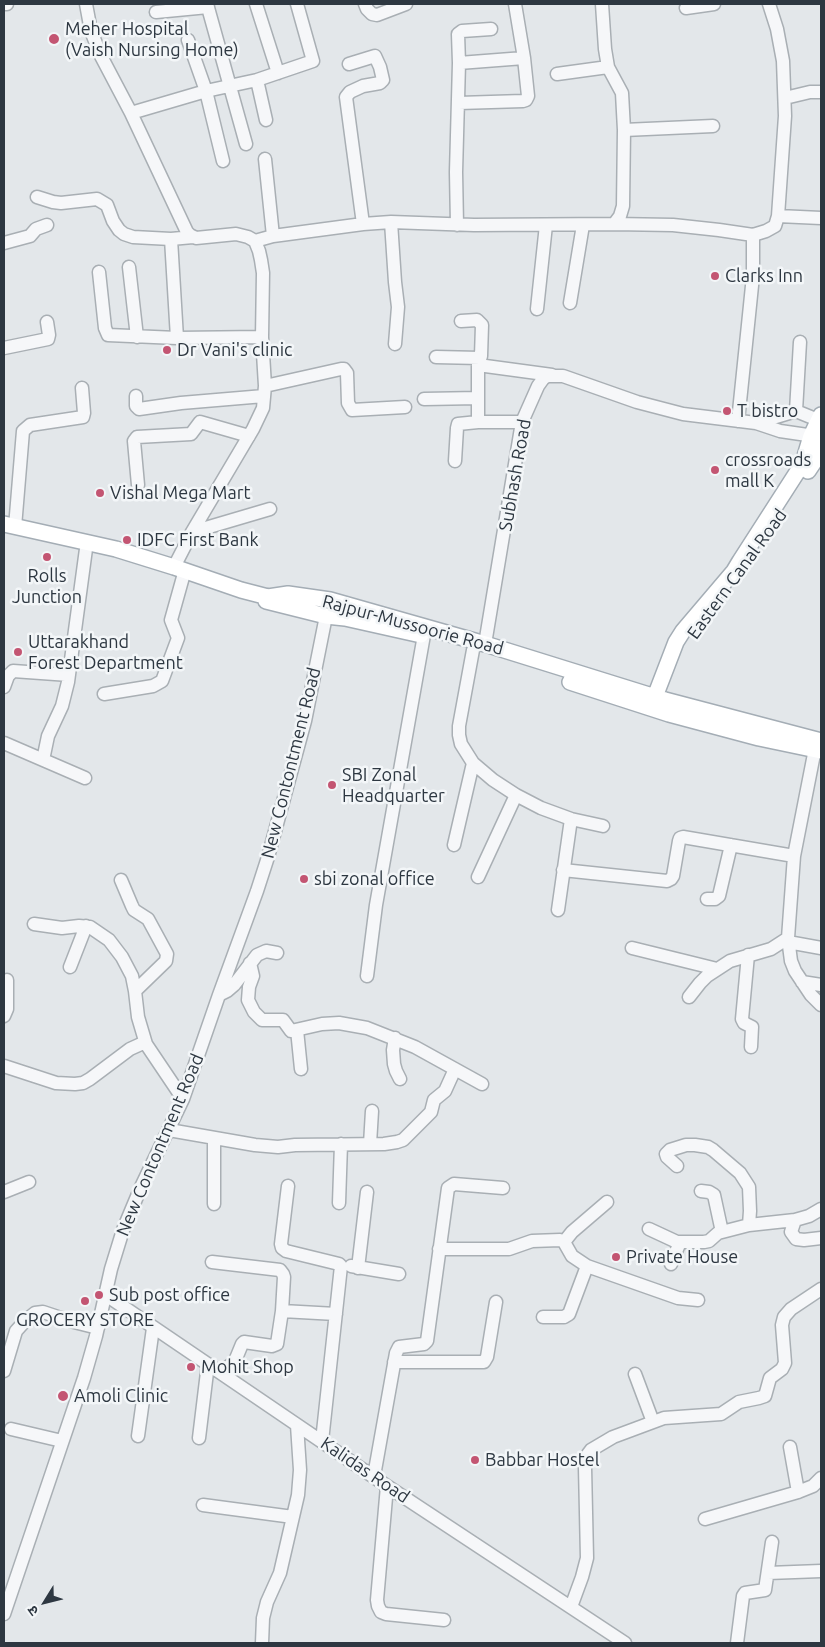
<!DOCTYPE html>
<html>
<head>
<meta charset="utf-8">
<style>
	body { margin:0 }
	#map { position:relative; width:825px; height:1647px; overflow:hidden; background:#e3e7ea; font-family:Ubuntu,"Noto Sans Devanagari",sans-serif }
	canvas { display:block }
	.frame { position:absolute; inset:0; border:5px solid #2d3741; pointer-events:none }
	.north { position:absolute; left:20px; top:1577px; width:50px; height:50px; -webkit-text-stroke:4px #f3f6f8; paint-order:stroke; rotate:234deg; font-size:14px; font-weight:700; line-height:20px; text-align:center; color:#2d3741 }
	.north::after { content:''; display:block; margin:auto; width:18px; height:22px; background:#2d3741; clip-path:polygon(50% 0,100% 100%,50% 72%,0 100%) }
</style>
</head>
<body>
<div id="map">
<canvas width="825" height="1647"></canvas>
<div class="frame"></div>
<div class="north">उ</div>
</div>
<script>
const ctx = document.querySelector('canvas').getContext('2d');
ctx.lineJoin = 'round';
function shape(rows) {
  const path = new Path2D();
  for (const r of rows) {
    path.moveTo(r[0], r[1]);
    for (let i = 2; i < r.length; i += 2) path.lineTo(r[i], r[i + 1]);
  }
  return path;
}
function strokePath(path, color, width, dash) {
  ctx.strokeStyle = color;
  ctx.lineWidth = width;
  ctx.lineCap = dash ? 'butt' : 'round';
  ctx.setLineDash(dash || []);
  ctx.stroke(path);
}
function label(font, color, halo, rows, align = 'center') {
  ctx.font = font + ' Ubuntu,sans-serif';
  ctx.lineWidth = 5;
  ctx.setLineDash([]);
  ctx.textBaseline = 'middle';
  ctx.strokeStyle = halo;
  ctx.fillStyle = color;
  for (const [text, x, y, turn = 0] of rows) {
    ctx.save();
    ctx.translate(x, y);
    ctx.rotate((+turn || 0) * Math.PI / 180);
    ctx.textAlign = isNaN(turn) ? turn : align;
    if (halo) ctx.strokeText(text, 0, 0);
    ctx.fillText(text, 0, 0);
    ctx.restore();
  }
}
const minor = shape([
	[4,4,7,4],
	[86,4,91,31,101,56,131,113,187,232,190,235,196,238,236,234,248,237,255,241,259,251,261,260,263,273,262,337,265,386,263,408,253,429,192,532,174,567],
	[207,4,246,144],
	[256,4,278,73],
	[365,4,367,9,372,14,377,15,406,4],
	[602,4,605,49,608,67,622,93,624,130,623,206,620,216,614,224],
	[686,8,714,4],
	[156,12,208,7],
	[188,40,206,91,223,161],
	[459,63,524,58],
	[349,64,375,56,380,67,383,80,380,83,363,86,350,92,346,97,363,224],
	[557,74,608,67],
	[257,80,266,120],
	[785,98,810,92,821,92],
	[459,103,523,101,526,100,528,96,524,58,515,4],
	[131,113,206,91,257,80,313,61,297,4],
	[624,130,713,126],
	[265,159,273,236],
	[37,197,53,202,61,203,97,199,107,205,113,221,119,230,124,234,133,237,171,239,193,237],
	[778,216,821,218],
	[391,222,395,282,398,307,395,344],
	[457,225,456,172,459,63,458,34,462,31,491,29],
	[171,239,177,338],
	[255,241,273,236,363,224,391,222,474,225,614,224,673,225,719,230,753,235,766,231,775,226,778,216,785,116,783,61,777,29,769,4],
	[4,243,30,236,36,229,47,225],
	[129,267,137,337],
	[99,272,105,328,108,335,177,338,262,337],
	[570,303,583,225],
	[537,309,546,225],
	[461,321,477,320,482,325,481,356,478,365,478,422],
	[4,348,48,339,49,335,47,322],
	[436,357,480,358],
	[478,365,552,375],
	[265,386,341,369,344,369,347,373,348,403,352,410,405,407],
	[136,396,136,406,139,409,181,403,264,396],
	[424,399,478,398],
	[796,411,800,342],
	[738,421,749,315,753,276,753,235],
	[756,423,796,411,818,420,821,423],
	[455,461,457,428,458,424,478,422,522,422],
	[138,485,134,441,137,437,191,434,200,422,249,436],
	[15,527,23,431,30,425,83,417,84,413,82,388],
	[192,532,270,509],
	[485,644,522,422,538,386,543,379,547,376,563,376,637,402,683,414,756,423,780,431,821,437],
	[473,650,459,726,459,735,461,744,473,763,493,780,516,795,541,808,571,819,603,826],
	[4,687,8,676,13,671,69,675],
	[104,694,153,686,162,681,178,638,171,620,183,577],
	[4,743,85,778],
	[815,749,794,856,788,938,791,961,795,971,811,995,821,1005],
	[43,760,48,736,62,706,68,682,86,549],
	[454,845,473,763],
	[563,870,667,881,671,879,673,876,679,841,680,838,683,837,794,856],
	[478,877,516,795],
	[121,880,132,906,134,910,148,919,167,954,166,961,135,991],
	[707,899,715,899,719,896,731,845],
	[558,910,571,819],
	[34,924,62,928,79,926,90,927,109,940,122,957,132,976,135,991,138,1017,146,1044],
	[788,942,821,948],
	[632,948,717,969],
	[748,955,742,1019,744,1023,752,1027,751,1047],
	[250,963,253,976,249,987,248,1000,254,1012,262,1020,283,1020,291,1031,322,1024,339,1023,367,1028,415,1047,482,1084],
	[70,967,86,926],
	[367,976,376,905,424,635],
	[802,982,821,985],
	[219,995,227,991,234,985,257,955,266,951,277,953],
	[689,997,700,983,707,976,730,961,771,949,788,938],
	[4,1016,7,1009,7,980],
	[297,1030,301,1069],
	[395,1038,393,1050,394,1064,396,1071,400,1079],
	[4,1066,56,1083,75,1084,83,1083,90,1079,130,1049,141,1044,146,1044,183,1099],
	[169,1130,255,1145,278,1147,295,1145,384,1144,397,1142,403,1140,431,1112,434,1100,445,1091,455,1069],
	[370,1144,372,1111],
	[677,1166,667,1157,666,1154,670,1150,686,1145,695,1145,708,1147,713,1150,740,1173,749,1187,750,1211,749,1225],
	[288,1186,281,1244,282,1248,286,1251,339,1264,341,1266,322,1441],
	[701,1191,709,1192,714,1195,722,1232],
	[4,1192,29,1182],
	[339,1203,341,1144],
	[214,1204,214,1138],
	[795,1220,791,1232,796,1239,804,1240,821,1238],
	[649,1229,677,1242,704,1242,709,1241,718,1233,749,1225,795,1220,809,1216,821,1209],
	[564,1242,572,1232,607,1202],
	[439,1249,509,1249,532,1241,560,1240,564,1242,572,1256,587,1266,678,1298,698,1300],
	[212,1262,280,1270,283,1274,284,1277,282,1311,277,1344,272,1346,244,1342,242,1344,235,1361,221,1373],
	[671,1264,680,1242],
	[351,1266,399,1274],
	[358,1268,367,1192],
	[106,1295,387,1486,625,1643],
	[282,1311,336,1314],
	[543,1317,564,1317,569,1314,587,1266],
	[394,1362,484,1362,487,1357,496,1302],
	[4,1371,16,1331,25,1321,35,1313,43,1312,70,1321,98,1328],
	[635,1374,653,1422],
	[11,1429,62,1441],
	[138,1436,153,1328],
	[199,1438,208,1364],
	[790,1447,798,1492],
	[374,1476,396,1353,399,1347,424,1344,427,1341,448,1188,454,1184,503,1188],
	[387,1486,377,1600,378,1606,381,1612,386,1614,444,1620],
	[203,1505,293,1517],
	[705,1519,798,1492,813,1486,821,1478],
	[768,1573,821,1571],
	[571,1607,582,1577,587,1558,585,1467,588,1454,591,1450,613,1437,664,1418,721,1414,739,1402,759,1398,765,1396,770,1378,782,1369,785,1363,782,1325,784,1317,791,1309,821,1289],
	[4,1614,84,1378,96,1336,111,1269,123,1230,141,1187,183,1099,219,995,257,891,268,857,305,721,326,616],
	[262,1643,263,1618,267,1602,280,1573,298,1495,300,1470,297,1425],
	[737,1643,743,1596,745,1593,765,1590,772,1542]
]);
const major = shape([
	[808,471,814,462,821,440],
	[4,524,116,549,174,567,241,590,268,597,288,594,330,600,485,644,665,700,821,741],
	[266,601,326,616,345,618,421,635],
	[570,682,669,714,759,738,821,751],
	[651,707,676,642,683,631,734,571,740,561,803,463,811,436,821,415]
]);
strokePath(minor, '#a9afb4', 15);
strokePath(major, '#a4adb5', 18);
strokePath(minor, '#f6f7f9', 12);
strokePath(major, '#fff', 15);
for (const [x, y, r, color] of [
	[54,39,6,"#c35572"],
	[715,276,5,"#c35572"],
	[167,350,5,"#c35572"],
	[727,411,5,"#c35572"],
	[715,470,5,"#c35572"],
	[100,493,5,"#c35572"],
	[127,540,5,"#c35572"],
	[47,557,5,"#c35572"],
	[18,652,5,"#c35572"],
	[332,785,5,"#c35572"],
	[304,879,5,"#c35572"],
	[616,1257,5,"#c35572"],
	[99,1295,5,"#c35572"],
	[85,1301,5,"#c35572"],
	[191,1367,5,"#c35572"],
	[63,1396,6,"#c35572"],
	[475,1460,5,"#c35572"]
]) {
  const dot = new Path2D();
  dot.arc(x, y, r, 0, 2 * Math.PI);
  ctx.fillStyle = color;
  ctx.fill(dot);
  strokePath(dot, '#f3f6f8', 2);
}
label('18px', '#2d3741', '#f3f6f8', [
	["Meher Hospital",65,29],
	["(Vaish Nursing Home)",65,50],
	["Clarks Inn",725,276],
	["Dr Vani's clinic",177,350],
	["T bistro",737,411],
	["crossroads",725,460],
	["mall K",725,481],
	["Vishal Mega Mart",110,493],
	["IDFC First Bank",137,540],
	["Rolls",47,576,"center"],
	["Junction",47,597,"center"],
	["Uttarakhand",28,642],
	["Forest Department",28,663],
	["SBI Zonal",342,775],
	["Headquarter",342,796],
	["sbi zonal office",314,879],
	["Private House",626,1257],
	["Sub post office",109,1295],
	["GROCERY STORE",85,1320,"center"],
	["Mohit Shop",201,1367],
	["Amoli Clinic",74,1396],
	["Babbar Hostel",485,1460]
], 'left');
label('18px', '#2d3741', '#f3f6f8', [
	["Subhash Road",515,475,-80],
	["Eastern Canal Road",737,574,-54],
	["Rajpur-Mussoorie Road",413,625,15],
	["New Contontment Road",291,763,-76],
	["New Contontment Road",160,1145,-67],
	["Kalidas Road",365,1470,34]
]);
</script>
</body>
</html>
